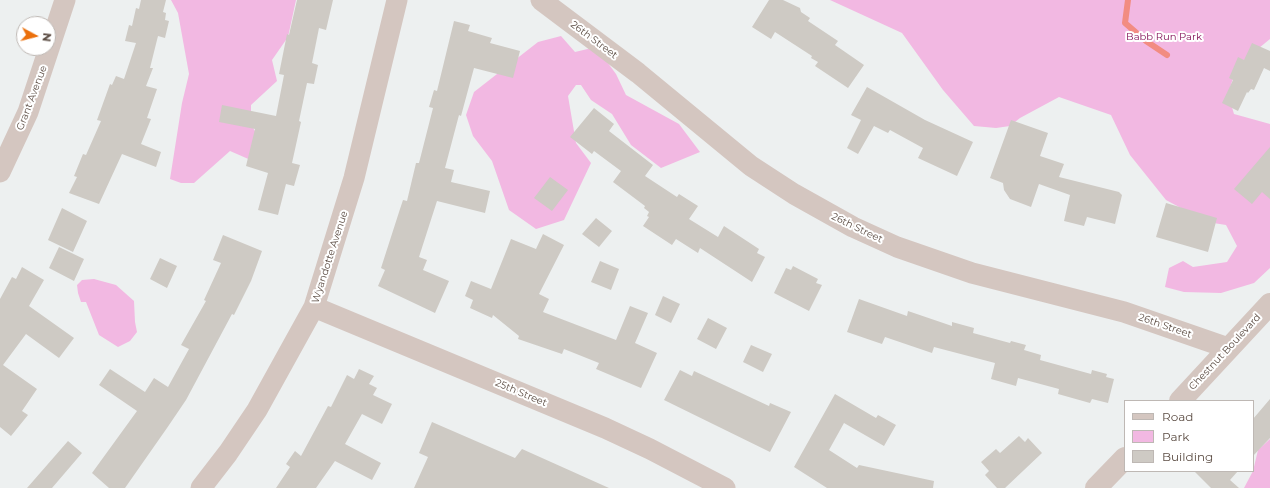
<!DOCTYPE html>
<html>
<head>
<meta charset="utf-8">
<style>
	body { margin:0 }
	#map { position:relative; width:1270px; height:488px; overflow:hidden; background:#edf0f0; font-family:Montserrat,sans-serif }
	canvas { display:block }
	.legend { position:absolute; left:1124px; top:400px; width:130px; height:72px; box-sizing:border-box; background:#fff; border:1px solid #beb8b4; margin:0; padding:5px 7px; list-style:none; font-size:12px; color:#5c4d44 }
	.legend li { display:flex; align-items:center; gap:8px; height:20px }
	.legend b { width:20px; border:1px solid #beb8b4 }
	.north { position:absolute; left:16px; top:16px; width:40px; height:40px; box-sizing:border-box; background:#fff; border:1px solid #beb8b4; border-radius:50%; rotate:97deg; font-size:11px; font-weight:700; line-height:16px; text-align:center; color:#5c4d44 }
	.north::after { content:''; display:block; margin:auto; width:14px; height:18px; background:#eb700c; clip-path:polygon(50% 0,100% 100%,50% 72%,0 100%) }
</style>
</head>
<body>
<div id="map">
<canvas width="1270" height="488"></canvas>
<ul class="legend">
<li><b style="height:5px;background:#d4c6c0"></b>Road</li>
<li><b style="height:11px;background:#f2b8e2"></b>Park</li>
<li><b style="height:11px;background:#cecac4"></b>Building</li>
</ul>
<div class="north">N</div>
</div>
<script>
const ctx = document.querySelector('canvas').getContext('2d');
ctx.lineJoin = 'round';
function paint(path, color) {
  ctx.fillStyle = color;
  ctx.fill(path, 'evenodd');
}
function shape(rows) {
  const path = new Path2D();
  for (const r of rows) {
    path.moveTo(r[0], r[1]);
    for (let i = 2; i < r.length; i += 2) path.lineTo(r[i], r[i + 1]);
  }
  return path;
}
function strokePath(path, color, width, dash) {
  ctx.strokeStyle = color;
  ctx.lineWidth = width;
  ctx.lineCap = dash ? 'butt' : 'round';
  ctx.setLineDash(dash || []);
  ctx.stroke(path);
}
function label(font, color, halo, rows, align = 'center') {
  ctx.font = font + ' Montserrat,sans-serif';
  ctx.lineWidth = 4;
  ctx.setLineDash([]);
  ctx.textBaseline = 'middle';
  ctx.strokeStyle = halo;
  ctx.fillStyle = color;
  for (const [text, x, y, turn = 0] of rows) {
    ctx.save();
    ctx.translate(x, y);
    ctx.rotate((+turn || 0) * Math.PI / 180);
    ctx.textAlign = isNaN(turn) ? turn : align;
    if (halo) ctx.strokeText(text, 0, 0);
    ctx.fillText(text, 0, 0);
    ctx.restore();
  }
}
paint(shape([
	[171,0,296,0,288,37,272,60,277,81,251,105,251,124,262,144,253,161,230,151,194,183,181,183,170,179,182,103,189,74,178,13],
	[830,0,1270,0,1270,39,1237,66,1228,94,1234,114,1270,124,1270,268,1254,283,1221,293,1184,292,1165,287,1169,268,1183,261,1193,267,1227,262,1237,246,1226,225,1207,222,1166,200,1130,155,1111,115,1059,97,1020,118,1010,126,996,128,974,126,943,90,902,33],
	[561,36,575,52,596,47,616,74,626,95,679,124,700,152,661,168,631,145,612,114,591,100,581,85,576,85,568,96,576,143,591,163,564,220,536,229,509,210,492,161,473,136,466,115,474,92,538,42],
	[94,279,116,285,134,301,135,322,137,332,130,341,118,347,99,335,86,302,81,302,78,293,77,285,82,280],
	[1270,439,1270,488,1244,488,1253,471,1258,450]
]), '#f2b8e2');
strokePath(shape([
	[1128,0,1125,23,1146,41,1167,55]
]), '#f28c82', 6);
paint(shape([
	[141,0,166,0,163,12,166,13,165,20,169,21,165,38,158,36,150,68,153,68,146,86,157,89,147,118,151,119,141,144,161,152,156,167,122,154,99,204,69,193,77,177,74,176,83,154,86,155,101,121,97,120,110,84,112,85,116,76,124,79,136,43,125,41,129,25,132,26,136,8,139,9],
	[297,0,333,0,326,30,319,28,312,63,318,65,314,84,307,83,299,121,301,122,292,163,300,165,294,186,286,184,278,215,258,210,268,173,246,166,255,129,219,122,222,105,276,116,284,75,279,74,287,34,289,35],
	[769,0,783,0,800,8,801,12,810,18,808,21,838,41,835,45,864,65,848,88,815,66,818,62,811,58,812,56,775,32,771,39,752,27],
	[454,21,470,25,468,31,492,38,490,43,520,51,513,78,474,68,461,116,459,115,445,168,454,170,451,182,490,191,485,213,437,201,419,257,427,260,423,270,449,281,435,313,378,286,385,270,381,268,400,209,403,200,407,201,416,163,419,163,433,108,429,107,434,90,437,91],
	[1252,43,1270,51,1270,71,1264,68,1254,90,1251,89,1248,93,1247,92,1238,111,1222,103,1233,80,1229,78,1238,57,1244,60],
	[867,87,925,120,973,142,957,176,918,158,923,148,890,130,888,133,874,126,858,154,847,148,861,120,851,115],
	[594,108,614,124,609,131,653,165,645,176,677,197,679,194,698,206,689,219,718,237,724,226,759,249,757,253,765,257,752,282,700,248,698,253,676,239,672,245,643,226,649,217,647,216,649,212,644,208,645,206,613,182,621,171,594,151,592,154,570,137],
	[1011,120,1048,133,1040,156,1064,164,1059,177,1119,192,1122,195,1115,224,1087,217,1084,226,1064,221,1070,195,1039,184,1031,207,1010,199,1004,190,1003,183,990,178],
	[1270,147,1270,199,1262,192,1252,204,1234,189],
	[550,177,568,190,552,211,534,198],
	[1166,203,1217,218,1208,252,1156,237],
	[62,208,87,221,73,252,48,240],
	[596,218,612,231,599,247,582,234],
	[543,234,564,245,539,294,549,299,543,312,616,340,630,306,648,313,635,343,657,353,641,388,596,369,599,363,564,349,562,354,518,339,519,336,493,315,492,318,470,308,473,300,465,296,471,281,491,289,511,239,536,249],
	[223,235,262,251,251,281,234,315,232,314,186,400,167,428,125,488,109,488,92,473,137,411,99,385,110,369,145,392,154,378,168,387,189,349,181,345,206,301,204,300,221,263,213,260],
	[59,247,84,259,74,281,49,268],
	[160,258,177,266,167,288,150,279],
	[600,261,619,269,611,290,591,282],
	[793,266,818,279,816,283,822,285,809,311,774,293,786,268,791,270],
	[22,267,44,280,29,306,74,338,59,358,26,334,3,365,37,389,22,411,28,415,11,436,0,427,0,299,12,277,16,279],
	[663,296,680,304,671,323,655,315],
	[859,299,907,316,908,311,952,326,952,322,974,328,973,333,1010,343,1011,341,1026,345,1024,350,1041,355,1040,360,1091,374,1092,370,1107,374,1106,377,1114,379,1108,403,1092,399,1090,403,1058,394,1059,389,1018,378,1016,386,991,379,995,363,934,347,932,353,885,337,882,344,847,332],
	[708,318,727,328,716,349,697,339],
	[751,345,772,354,763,372,743,362],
	[359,369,374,376,369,384,377,388,373,395,392,404,382,424,362,414,345,444,381,463,372,480,335,461,316,488,276,488,290,467,286,464,295,451,301,456,328,406,331,407,347,375,354,379],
	[680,370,692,376,694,371,769,406,770,403,791,412,770,452,664,400],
	[835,394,876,418,878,415,896,425,884,446,844,423,829,450,857,468,859,465,934,481,933,488,827,488,794,467],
	[1270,399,1270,438,1253,456,1253,419],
	[432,422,515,458,522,449,609,488,414,488,428,457,419,453],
	[1019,436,1025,442,1028,438,1042,453,1005,488,997,488,985,475,989,471,981,462,996,449,1000,453],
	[68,441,82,453,52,488,27,488],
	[1194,471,1238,471,1230,480,1239,488,1211,488]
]), '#cecac4');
strokePath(shape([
	[541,0,638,73,751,166,794,194,853,227,897,247,972,273,1124,312,1228,348],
	[0,172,28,112,65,0],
	[314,307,605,428,650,449,725,488],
	[201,488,228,453,257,410,314,307,354,178,397,0]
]), '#d4c6c0', 21);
strokePath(shape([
	[1180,401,1270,304],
	[1096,488,1125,458]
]), '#d4c6c0', 22);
label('10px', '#821057', '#fff', [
	["Babb Run Park",1164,37]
]);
label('10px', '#5c4d44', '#fff', [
	["26th Street",594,40,37],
	["Grant Avenue",32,98,-69],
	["26th Street",857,228,26],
	["Wyandotte Avenue",330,257,-72],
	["26th Street",1165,326,19],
	["Chestnut Boulevard",1225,352,-47],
	["25th Street",521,393,23]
]);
</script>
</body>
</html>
